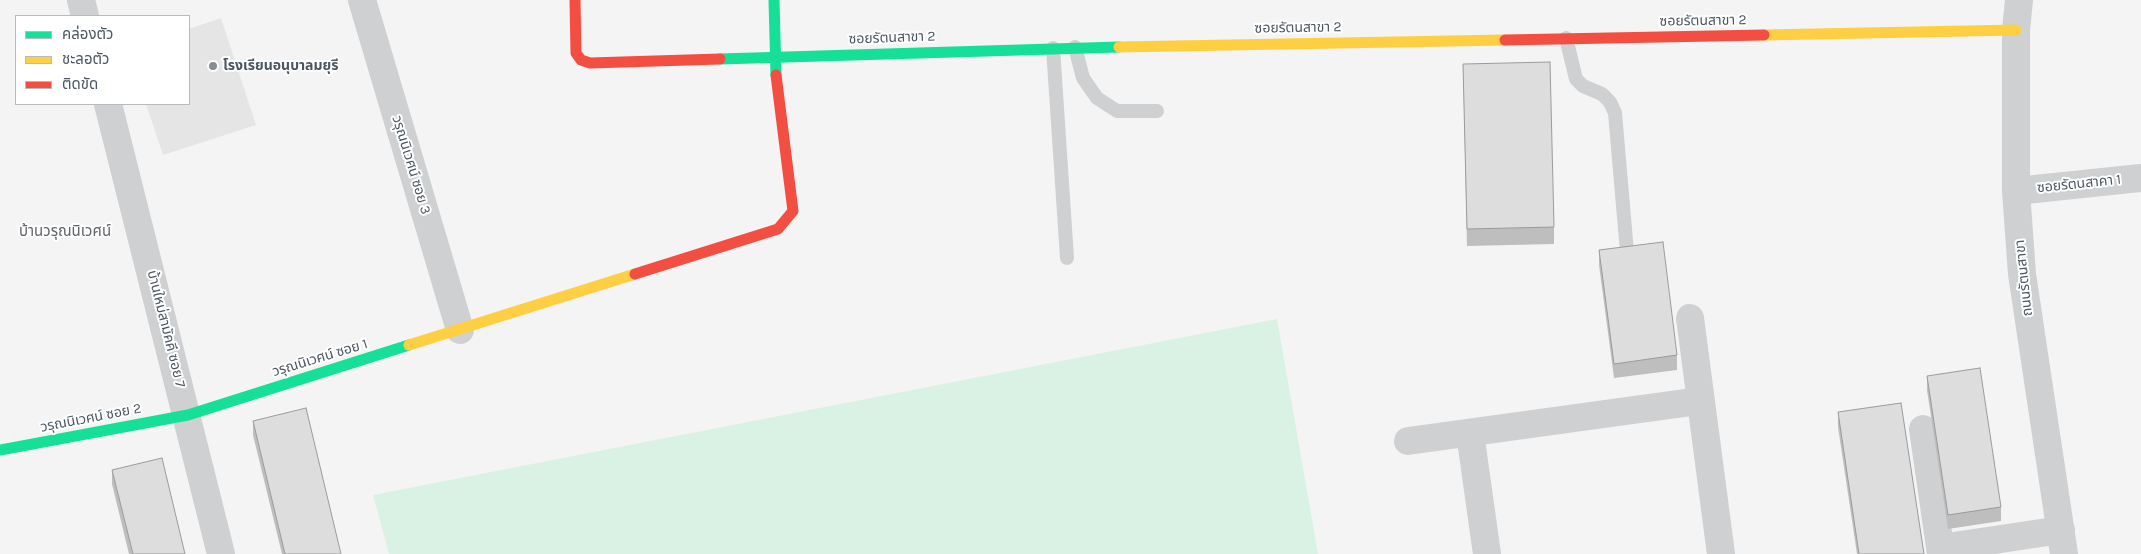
<!DOCTYPE html>
<html>
<head>
<meta charset="utf-8">
<style>
	body { margin:0 }
	#map { position:relative; width:2141px; height:554px; overflow:hidden; background:#f4f4f4; font-family:Karla,"Noto Sans Thai",sans-serif }
	canvas { display:block }
	.legend { position:absolute; left:15px; top:15px; width:175px; height:90px; box-sizing:border-box; background:#fff; border:1px solid #b7bbc0; margin:0; padding:6px 9px; list-style:none; font-size:15px; color:#4a5661 }
	.legend li { display:flex; align-items:center; gap:10px; height:25px }
	.legend b { width:25px; border:1px solid #b7bbc0 }
</style>
</head>
<body>
<div id="map">
<canvas width="2141" height="554"></canvas>
<ul class="legend">
<li><b style="height:6px;background:#16e098"></b>คล่องตัว</li>
<li><b style="height:6px;background:#ffcf43"></b>ชะลอตัว</li>
<li><b style="height:6px;background:#f24e42"></b>ติดขัด</li>
</ul>
</div>
<script>
const ctx = document.querySelector('canvas').getContext('2d');
ctx.lineJoin = 'round';
function paint(path, color) {
  ctx.fillStyle = color;
  ctx.fill(path, 'evenodd');
}
function shape(rows) {
  const path = new Path2D();
  for (const r of rows) {
    path.moveTo(r[0], r[1]);
    for (let i = 2; i < r.length; i += 2) path.lineTo(r[i], r[i + 1]);
  }
  return path;
}
function strokePath(path, color, width, dash) {
  ctx.strokeStyle = color;
  ctx.lineWidth = width;
  ctx.lineCap = dash ? 'butt' : 'round';
  ctx.setLineDash(dash || []);
  ctx.stroke(path);
}
function label(font, color, halo, rows, align = 'center') {
  ctx.font = font + ' Karla,"Noto Sans Thai",sans-serif';
  ctx.lineWidth = 4;
  ctx.setLineDash([]);
  ctx.textBaseline = 'middle';
  ctx.strokeStyle = halo;
  ctx.fillStyle = color;
  for (const [text, x, y, turn = 0] of rows) {
    ctx.save();
    ctx.translate(x, y);
    ctx.rotate((+turn || 0) * Math.PI / 180);
    ctx.textAlign = isNaN(turn) ? turn : align;
    if (halo) ctx.strokeText(text, 0, 0);
    ctx.fillText(text, 0, 0);
    ctx.restore();
  }
}
paint(shape([
	[221,18,256,125,163,155,146,104,189,104,189,29]
]), '#e6e5e6');
paint(shape([
	[1277,319,1318,554,389,554,373,495]
]), '#d9f2e3');
strokePath(shape([
	[1566,38,1576,79,1583,86,1602,94,1610,102,1615,113,1627,252],
	[1075,47,1083,78,1097,98,1117,111,1157,111],
	[1053,48,1067,258]
]), '#ced0d2', 14);
strokePath(shape([
	[81,0,85,16],
	[362,0,460,330],
	[2019,0,2016,30,2016,191,2022,274,2064,554],
	[108,104,221,554],
	[2016,191,2141,178],
	[1690,318,1721,554],
	[1923,429,1941,554],
	[1470,433,1487,554],
	[1408,441,1699,401],
	[1940,548,2061,530]
]), '#ced0d2', 28);
strokePath(shape([
	[774,0,776,75],
	[720,59,1119,47],
	[0,450,188,415,409,345]
]), '#16e098', 11);
strokePath(shape([
	[1764,35,2016,30],
	[1119,47,1505,40],
	[409,345,635,274]
]), '#ffcf43', 11);
strokePath(shape([
	[575,0,576,53,581,60,590,63,720,59],
	[1505,40,1764,35],
	[635,274,778,229,793,211,776,75]
]), '#f24e42', 11);
paint(shape([
	[1463,64,1554,227,1554,244,1467,246],
	[1599,250,1677,355,1677,370,1614,378,1599,265],
	[1927,376,2001,507,2001,521,1948,529,1927,390],
	[1838,412,1924,554,1857,554,1838,427],
	[253,421,341,554,282,554,253,435],
	[112,470,185,554,129,554,112,484]
]), '#bebebf');
const building = shape([
	[1550,62,1554,227,1467,229,1463,64,1550,62],
	[1663,242,1677,355,1614,364,1599,250,1663,242],
	[1980,368,2001,507,1948,515,1927,376,1980,368],
	[1901,403,1924,554,1859,554,1838,412,1901,403],
	[306,408,341,554,285,554,253,421,306,408],
	[162,458,185,554,133,554,112,470,162,458]
]);
paint(building, '#ddddde');
strokePath(building, '#9b9b9b', 1);
for (const [x, y, r, color] of [
	[213,66,5,"#868d94"]
]) {
  const dot = new Path2D();
  dot.arc(x, y, r, 0, 2 * Math.PI);
  ctx.fillStyle = color;
  ctx.fill(dot);
  strokePath(dot, '#fff', 2);
}
label('14px', '#4a5661', '#fff', [
	["ซอยรัตนสาขา 2",1703,21,-1],
	["ซอยรัตนสาขา 2",1298,28,-1],
	["ซอยรัตนสาขา 2",892,38,-2],
	["วรุณนิเวศน์ ซอย 3",411,165,73],
	["ซอยรัตนสาคา 1",2079,184,-6],
	["ถนนรัตนสาขา",2024,278,-96],
	["บ้านใหม่สามัคคี ซอย 7",166,329,76],
	["วรุณนิเวศน์ ซอย 1",320,358,-17],
	["วรุณนิเวศน์ ซอย 2",91,418,-11]
]);
label('bold 14px', '#4a5661', '#fff', [
	["โรงเรียนอนุบาลมยุรี",223,66]
], 'left');
label('15px', '#5f6368', '#fff', [
	["บ้านวรุณนิเวศน์",65,232]
]);
</script>
</body>
</html>
